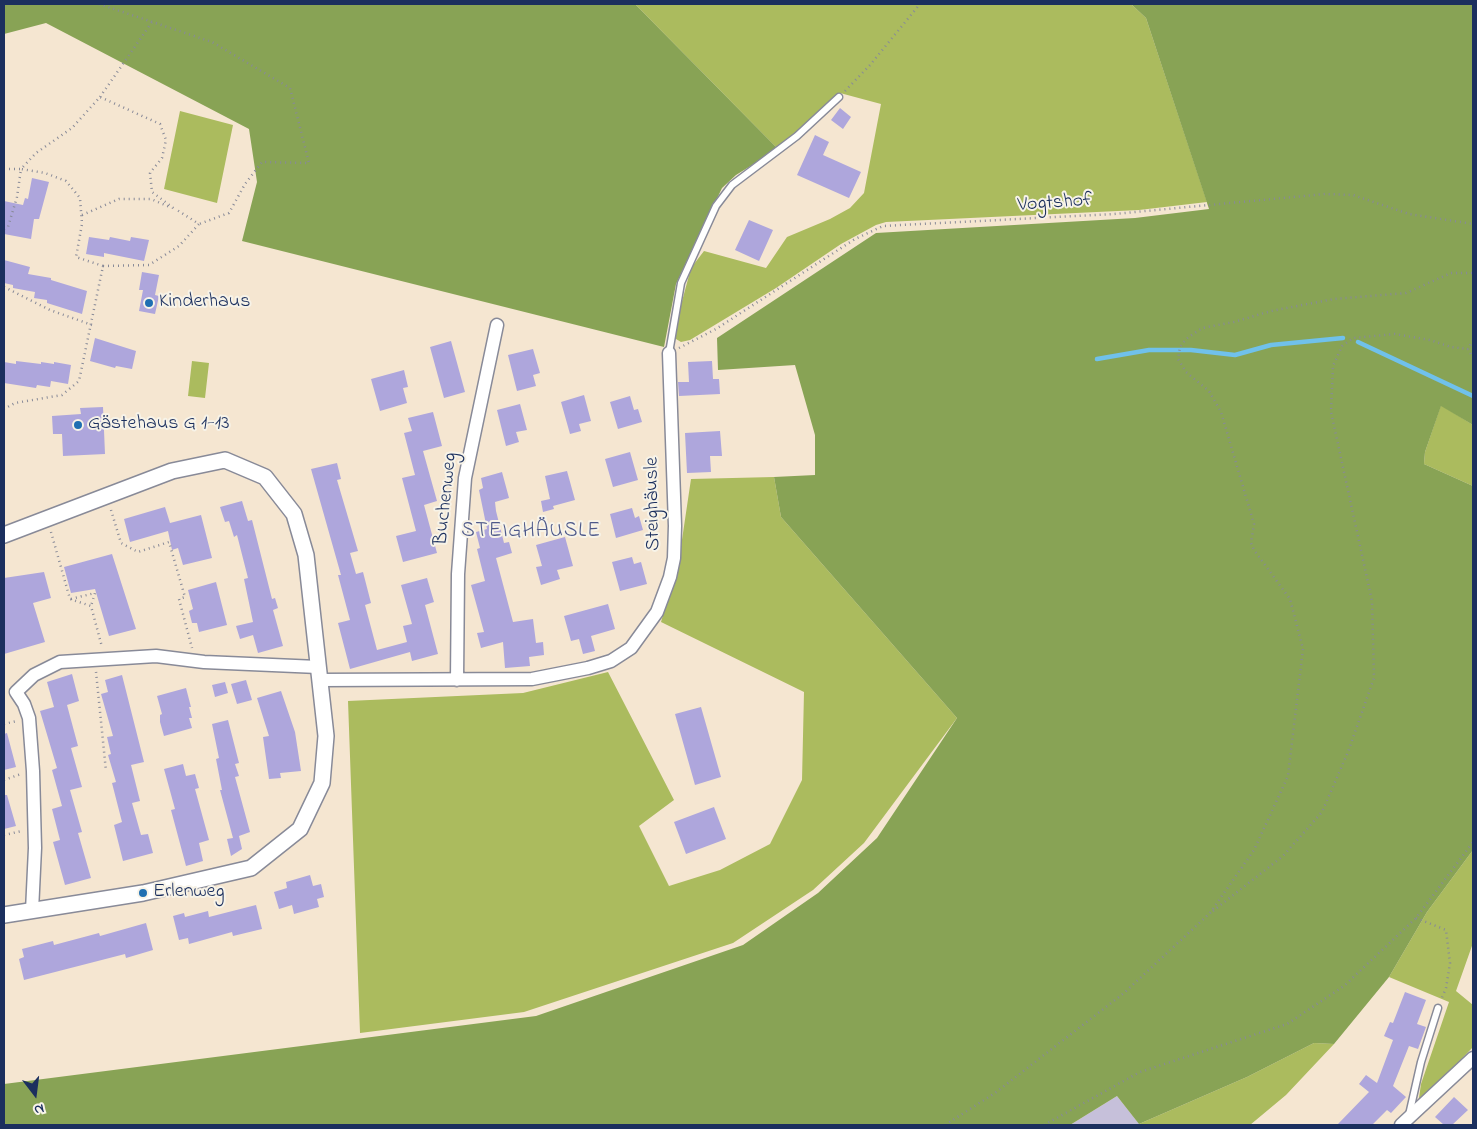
<!DOCTYPE html>
<html>
<head>
<meta charset="utf-8">
<style>
	body { margin:0 }
	#map { position:relative; width:1477px; height:1129px; overflow:hidden; background:#f5e6d1; font-family:"Indie Flower",sans-serif }
	canvas { display:block }
	.frame { position:absolute; inset:0; border:5px solid #1b2f5e; pointer-events:none }
	.north { position:absolute; left:10px; top:1069px; width:50px; height:50px; -webkit-text-stroke:4px #f7f3e8; paint-order:stroke; rotate:165deg; font-size:14px; font-weight:700; line-height:20px; text-align:center; color:#1b2f5e }
	.north::after { content:''; display:block; margin:auto; width:18px; height:22px; background:#1b2f5e; clip-path:polygon(50% 0,100% 100%,50% 72%,0 100%) }
</style>
</head>
<body>
<div id="map">
<canvas width="1477" height="1129"></canvas>
<div class="frame"></div>
<div class="north">N</div>
</div>
<script>
const ctx = document.querySelector('canvas').getContext('2d');
ctx.lineJoin = 'round';
function paint(path, color) {
  ctx.fillStyle = color;
  ctx.fill(path, 'evenodd');
}
function shape(rows) {
  const path = new Path2D();
  for (const r of rows) {
    path.moveTo(r[0], r[1]);
    for (let i = 2; i < r.length; i += 2) path.lineTo(r[i], r[i + 1]);
  }
  return path;
}
function strokePath(path, color, width, dash) {
  ctx.strokeStyle = color;
  ctx.lineWidth = width;
  ctx.lineCap = dash ? 'butt' : 'round';
  ctx.setLineDash(dash || []);
  ctx.stroke(path);
}
function label(font, color, halo, rows, align = 'center') {
  ctx.font = font + ' "Indie Flower",sans-serif';
  ctx.lineWidth = 4;
  ctx.setLineDash([]);
  ctx.textBaseline = 'middle';
  ctx.strokeStyle = halo;
  ctx.fillStyle = color;
  for (const [text, x, y, turn = 0] of rows) {
    ctx.save();
    ctx.translate(x, y);
    ctx.rotate((+turn || 0) * Math.PI / 180);
    ctx.textAlign = isNaN(turn) ? turn : align;
    if (halo) ctx.strokeText(text, 0, 0);
    ctx.fillText(text, 0, 0);
    ctx.restore();
  }
}
paint(shape([
	[1117,1096,1140,1125,1070,1125]
]), '#c6c0da');
paint(shape([
	[635,4,1131,4,1146,18,1207,202,1139,210,886,222,876,225,841,244,776,288,690,340,681,342,676,339,674,331,691,268,704,251,766,268,787,237,830,219,850,208,864,193,881,104,840,93,778,149],
	[180,111,233,125,217,203,164,189],
	[192,361,209,363,205,398,188,396],
	[1441,405,1473,425,1473,486,1424,464,1425,452],
	[774,477,781,517,957,718,864,843,813,890,733,943,524,1012,360,1033,348,701,523,693,608,672,674,800,639,826,669,886,720,870,770,844,802,780,804,692,661,622,679,560,691,479],
	[1473,850,1473,943,1456,991,1473,1005,1473,1047,1418,1105,1421,1084,1449,1002,1389,977,1427,912],
	[1314,1043,1334,1044,1286,1095,1250,1125,1139,1124,1247,1077]
]), '#abbb5e');
paint(shape([
	[4,4,635,4,778,149,736,175,722,188,676,284,664,347,242,241,257,182,249,129,46,23,4,34],
	[1131,4,1473,4,1473,425,1441,406,1425,452,1424,464,1473,486,1473,850,1427,912,1389,977,1334,1044,1314,1043,1247,1077,1139,1124,1117,1096,1070,1125,4,1125,4,1084,536,1016,743,945,818,893,877,838,957,718,781,517,774,477,815,475,815,435,795,365,718,370,717,338,876,233,1135,218,1209,209,1146,18]
]), '#88a355');
strokePath(shape([
	[1358,342,1473,396],
	[1097,359,1149,350,1191,350,1235,355,1271,345,1343,338]
]), '#70c1eb', 4.5);
paint(shape([
	[840,108,851,117,843,129,831,120],
	[815,135,829,142,823,155,861,172,849,198,797,175],
	[32,178,49,182,39,219,34,219,31,239,4,234,4,201,23,205,25,198,28,199],
	[749,220,773,230,759,261,735,250],
	[89,237,109,240,110,237,130,241,131,237,149,240,144,261,104,253,104,257,86,254],
	[4,260,30,267,28,274,51,278,51,280,87,291,82,314,47,303,47,300,34,298,35,292,13,288,13,285,4,283],
	[142,272,159,275,155,295,159,296,155,314,139,311,143,290,139,290],
	[95,338,136,351,132,369,116,366,115,368,90,361],
	[451,341,465,392,444,398,430,347],
	[533,349,540,373,533,375,536,386,517,391,508,355],
	[16,361,41,364,41,362,54,364,54,362,71,365,68,384,51,381,50,387,37,385,36,388,4,383,4,362,16,364],
	[712,361,713,379,719,379,720,394,679,396,678,382,689,382,688,362],
	[404,370,408,387,403,388,407,403,380,411,371,379],
	[584,395,591,421,579,424,581,431,570,434,561,402],
	[630,396,634,410,638,409,642,422,618,429,610,402],
	[520,404,527,430,516,432,519,442,506,446,497,410],
	[103,407,105,454,63,456,62,434,53,434,52,416,81,414,80,408],
	[433,412,442,446,423,451,437,501,424,505,437,553,403,562,396,536,416,531,402,478,415,475,404,433,412,431,408,418],
	[720,431,722,456,710,456,711,472,687,473,685,433],
	[630,452,638,480,613,487,605,459],
	[337,463,341,479,337,480,358,551,350,553,356,574,363,572,371,603,365,605,377,650,407,642,403,626,412,624,401,585,427,578,434,602,425,605,438,654,412,661,410,652,350,669,338,623,350,620,338,575,341,575,311,469],
	[567,471,575,500,553,506,554,509,543,512,541,501,550,499,545,476],
	[502,472,509,498,495,502,496,511,504,543,509,542,512,553,496,558,513,622,533,619,536,643,543,642,544,655,529,657,530,666,505,668,503,642,481,648,477,633,484,632,471,585,485,581,477,549,480,548,476,532,487,529,479,490,483,488,481,478],
	[242,501,248,521,252,520,272,599,275,598,278,608,273,610,283,646,258,653,253,635,240,639,236,626,253,622,244,579,248,578,237,535,234,537,229,521,225,522,220,507],
	[165,507,170,523,201,515,212,558,183,565,178,548,172,550,168,531,130,542,124,519],
	[632,508,635,518,639,516,643,530,616,538,610,514],
	[565,537,573,566,557,570,560,579,541,585,536,567,542,566,536,545],
	[112,554,136,629,109,636,95,589,71,593,64,567],
	[632,557,634,564,641,562,647,584,620,591,612,562],
	[44,572,51,598,33,603,45,642,4,654,4,578],
	[216,582,227,625,199,632,197,623,192,623,189,611,193,609,188,590],
	[608,604,615,629,591,636,595,651,583,654,579,639,571,641,564,616],
	[72,674,79,701,67,705,78,746,71,748,82,787,70,790,82,832,78,833,91,878,65,885,53,842,60,840,52,809,62,806,52,770,57,768,40,711,54,707,47,682],
	[122,675,144,762,131,765,140,801,132,803,141,835,148,834,153,853,123,861,114,825,122,822,112,783,116,782,108,755,111,754,107,737,113,736,101,694,108,692,105,680],
	[246,680,252,700,237,704,231,684],
	[225,682,228,693,215,697,212,685],
	[186,688,191,707,189,707,192,718,189,718,192,728,164,736,160,722,160,715,162,714,157,696],
	[281,691,295,732,301,771,280,773,281,778,269,779,263,737,269,736,257,698],
	[701,707,721,777,695,785,675,714],
	[228,720,239,763,235,764,239,776,235,777,250,832,239,836,242,849,231,856,227,839,233,838,220,790,222,790,216,759,219,758,212,724],
	[7,733,16,767,4,770,4,734],
	[183,764,186,776,195,774,199,788,195,789,209,840,199,843,203,861,186,866,171,810,175,809,164,769],
	[4,795,7,795,16,826,4,829],
	[714,807,726,839,686,854,674,822],
	[310,875,313,886,321,884,324,897,317,899,319,907,294,914,292,905,279,909,274,892,287,888,286,882],
	[256,905,262,929,233,936,232,932,189,944,188,938,179,940,173,916,184,913,185,917,208,911,209,917],
	[146,923,153,950,126,958,125,954,24,980,19,959,24,957,22,949,53,941,54,945,99,933,100,936],
	[1405,992,1426,1000,1417,1024,1426,1027,1418,1049,1409,1046,1393,1086,1406,1097,1391,1113,1387,1110,1372,1125,1337,1125,1369,1092,1359,1084,1366,1075,1377,1083,1393,1040,1384,1036,1390,1022,1393,1023],
	[1454,1097,1468,1110,1452,1125,1444,1125,1435,1117]
]), '#aea6dc');
const service = shape([
	[669,353,681,283,716,206,732,185,797,136,839,97],
	[1409,1115,1421,1062,1438,1008]
]);
const minor = shape([
	[320,680,532,679,588,668,611,661,631,648,657,612,670,577,674,558,675,526,669,353],
	[457,680,458,574,465,478,497,325],
	[32,911,35,848,33,771,29,718,24,704,16,692,34,675,60,662,156,656,204,662,318,667],
	[1401,1125,1473,1058]
]);
const tertiary = shape([
	[4,535,172,471,225,460,265,477,294,514,306,555,326,736,322,783,300,829,251,868,143,893,4,915]
]);
strokePath(service, '#888a98', 9);
strokePath(minor, '#888a98', 15);
strokePath(tertiary, '#888a98', 18);
strokePath(shape([
	[99,4,212,42,290,88,309,163,262,162,245,184,229,213,199,224],
	[845,91,870,65,920,4],
	[100,97,152,22],
	[4,169,21,169,36,153,72,128,100,97,160,124,166,140,162,158,150,173,152,192,176,210],
	[82,215,119,199,151,199,172,208],
	[4,229,8,227,17,197,21,169,45,173,66,181,80,198,82,224,76,257,103,266,79,381,62,395,15,403,4,409],
	[103,266,149,265,179,246,199,224,177,210],
	[4,287,50,310,92,325],
	[1473,340,1468,349,1473,358],
	[679,348,716,329,855,239,883,226,1114,214,1325,194,1353,195,1409,214,1473,224],
	[111,510,121,543,138,552,169,542,185,597,179,599,192,648],
	[51,532,70,599,91,606,102,647],
	[71,599,95,593,91,606],
	[96,672,106,771],
	[4,724,17,721],
	[4,780,21,774],
	[4,835,22,831],
	[1213,911,1283,856,1322,812,1348,752,1374,678,1372,601,1331,412,1333,366,1342,346,1353,338,1395,334,1430,340,1451,347,1468,349],
	[1416,918,1446,930,1450,963,1446,988,1441,1000],
	[945,1125,995,1093,1124,993,1210,913,1254,850,1288,776,1303,649,1290,599,1254,550,1251,543,1254,524,1221,412,1209,391,1186,372,1178,359,1180,347,1186,339,1202,328,1234,322,1271,311,1334,299,1406,293,1451,273,1473,273],
	[1044,1125,1140,1072,1287,1024,1344,986,1416,918,1473,842]
]), '#888a98', 2.5, [1, 4]);
strokePath(service, '#fff', 6);
strokePath(minor, '#fff', 12);
strokePath(tertiary, '#fff', 15);
for (const [x, y, r, color] of [
	[149,303,5,"#1f6fb2"],
	[78,425,5,"#1f6fb2"],
	[143,893,5,"#1f6fb2"]
]) {
  const dot = new Path2D();
  dot.arc(x, y, r, 0, 2 * Math.PI);
  ctx.fillStyle = color;
  ctx.fill(dot);
  strokePath(dot, '#f7f3e8', 2);
}
label('20px', '#1b2f5e', '#f7f3e8', [
	["Vogtshof",1055,204,-4],
	["Buchenweg",447,499,-84],
	["Steighäusle",654,504,-91]
]);
label('20px', '#1b2f5e', '#f7f3e8', [
	["Kinderhaus",159,303],
	["Gästehaus G 1-13",88,425],
	["Erlenweg",153,893]
], 'left');
ctx.letterSpacing = '1px';
label('21px', '#4e598a', '#f7f3e8', [
	["STEIGHÄUSLE",531,533]
]);
ctx.letterSpacing = '0px';
</script>
</body>
</html>
